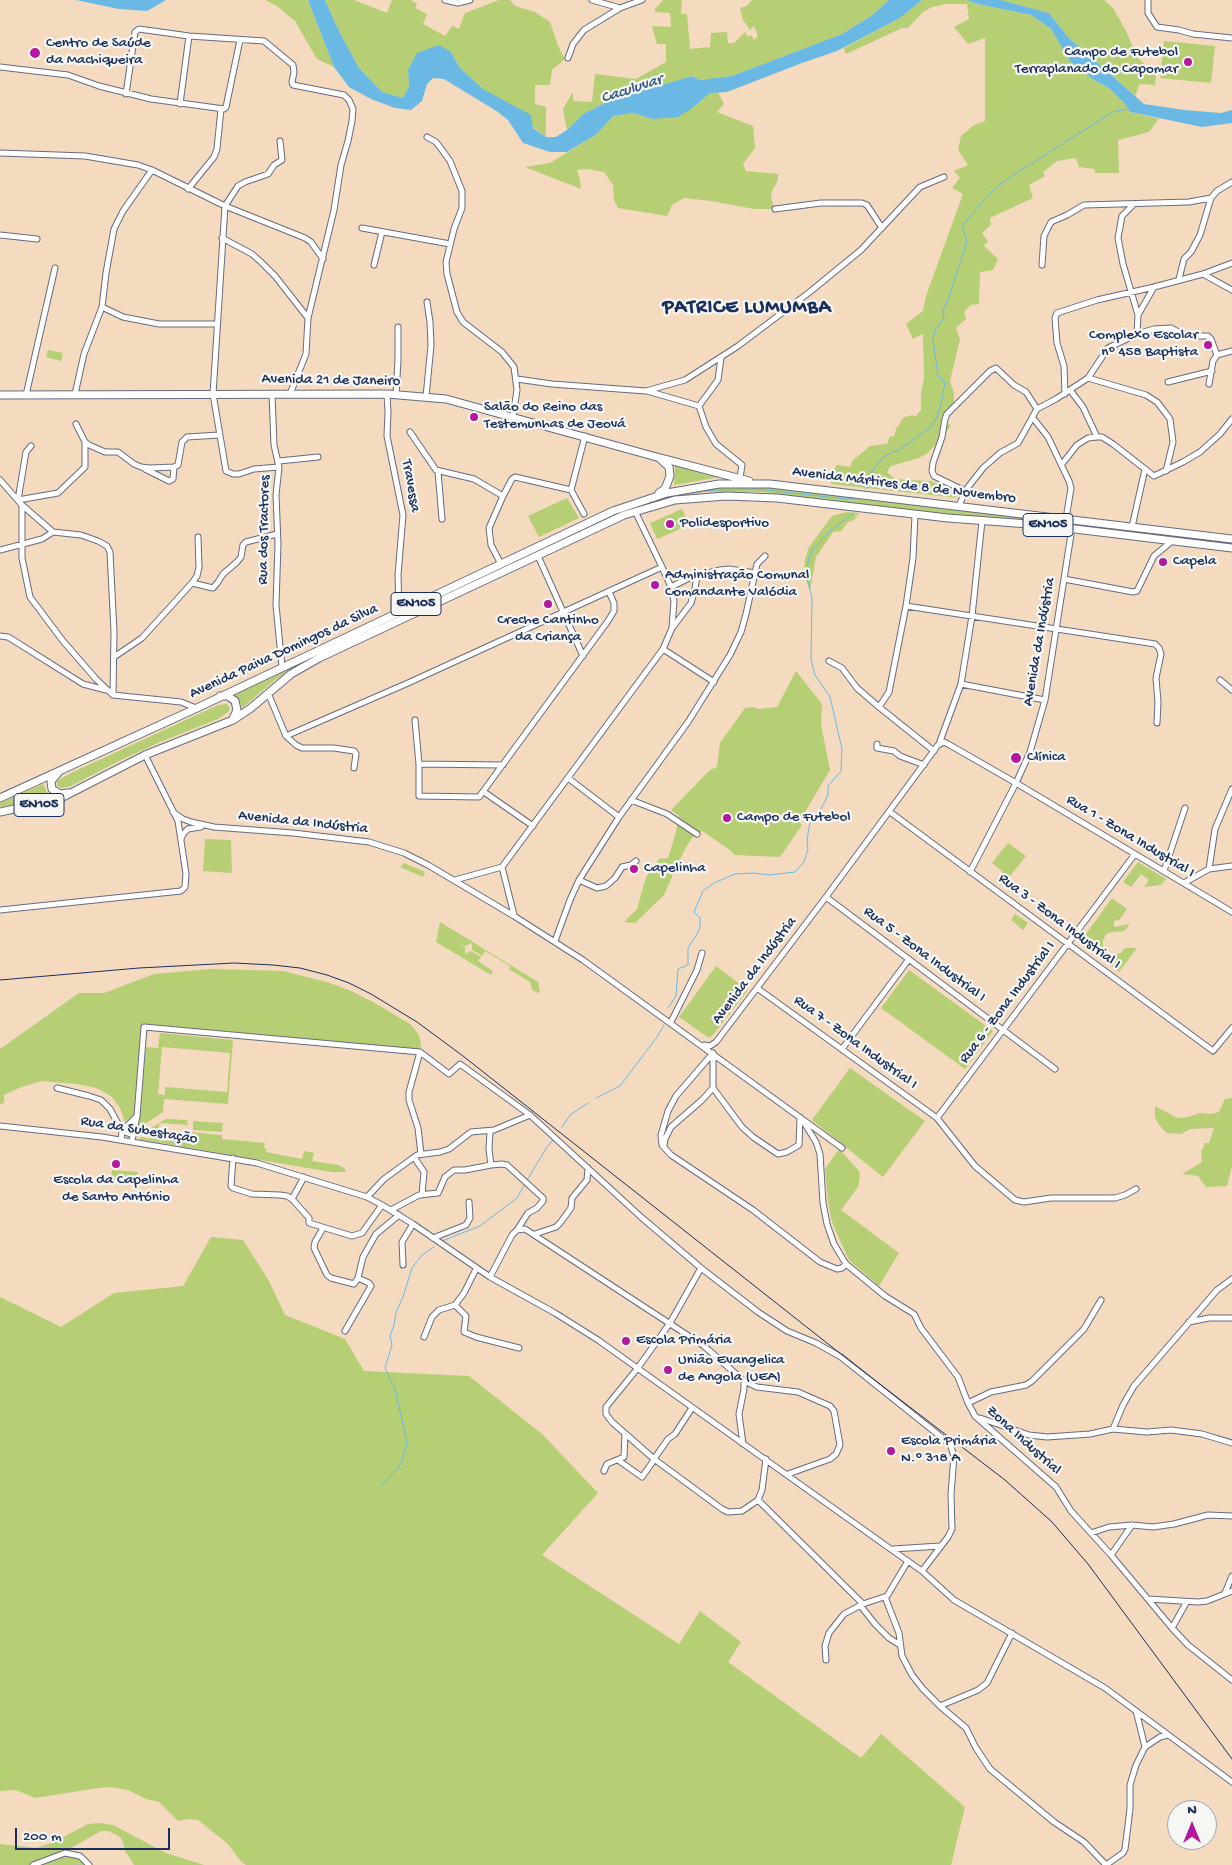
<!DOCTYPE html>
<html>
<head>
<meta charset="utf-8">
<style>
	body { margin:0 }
	#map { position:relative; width:1232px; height:1865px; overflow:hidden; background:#f4dabe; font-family:"Gochi Hand",sans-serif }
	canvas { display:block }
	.north { position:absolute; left:1167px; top:1800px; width:50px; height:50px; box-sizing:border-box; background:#f6f6f2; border:1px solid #9ea6b7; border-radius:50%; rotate:0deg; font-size:14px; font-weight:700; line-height:20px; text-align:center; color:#1b2f5e }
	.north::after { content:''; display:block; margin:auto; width:18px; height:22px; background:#b5179e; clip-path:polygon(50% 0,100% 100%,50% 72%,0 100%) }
	.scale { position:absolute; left:15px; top:1828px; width:155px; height:22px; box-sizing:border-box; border:2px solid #1b2f5e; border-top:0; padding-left:6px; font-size:15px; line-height:18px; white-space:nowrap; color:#1b2f5e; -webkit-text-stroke:4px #f6f6f2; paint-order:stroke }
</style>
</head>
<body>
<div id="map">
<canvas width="1232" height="1865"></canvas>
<div class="north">N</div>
<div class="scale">200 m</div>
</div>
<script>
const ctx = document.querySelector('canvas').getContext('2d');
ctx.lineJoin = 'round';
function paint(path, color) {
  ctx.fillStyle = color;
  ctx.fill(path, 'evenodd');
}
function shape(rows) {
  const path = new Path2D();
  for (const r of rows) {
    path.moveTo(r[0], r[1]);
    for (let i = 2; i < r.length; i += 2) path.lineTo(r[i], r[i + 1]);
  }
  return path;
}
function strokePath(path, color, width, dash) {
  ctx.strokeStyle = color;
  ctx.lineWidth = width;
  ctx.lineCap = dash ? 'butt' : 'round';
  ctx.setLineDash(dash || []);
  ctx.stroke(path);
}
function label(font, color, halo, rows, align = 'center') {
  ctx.font = font + ' "Gochi Hand",sans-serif';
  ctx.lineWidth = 4.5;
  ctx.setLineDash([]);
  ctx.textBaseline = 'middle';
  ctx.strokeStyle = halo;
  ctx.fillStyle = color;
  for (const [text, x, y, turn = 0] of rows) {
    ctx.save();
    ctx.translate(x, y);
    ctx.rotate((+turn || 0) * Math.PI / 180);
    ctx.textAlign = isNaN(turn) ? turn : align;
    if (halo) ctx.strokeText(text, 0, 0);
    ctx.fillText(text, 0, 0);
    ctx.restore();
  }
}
paint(shape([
	[265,0,308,0,334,67,317,59,295,21,277,6],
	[325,0,354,0,387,13,392,0,411,0,417,4,415,8,427,14,423,24,445,36,452,26,459,29,465,13,499,0,510,0,515,6,535,12,550,22,559,48,565,59,552,70,550,85,535,85,535,104,546,107,546,137,483,89,460,68,451,52,408,70,409,86,403,98,382,92,359,68,338,29],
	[663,0,682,0,681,14,687,14,690,49,710,47,711,33,727,32,728,43,734,43,745,32,748,37,751,35,754,40,758,36,754,26,750,30,743,20,740,8,747,6,752,0,889,0,871,16,842,34,732,76,700,80,692,76,611,100,583,114,567,130,563,109,573,92,573,101,592,102,595,74,636,79,666,62,666,44,657,44,652,26,671,27,670,13,655,12,655,9],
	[922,0,967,0,978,4,1031,15,1051,29,1070,61,1091,78,1110,89,1124,103,1130,112,1159,119,1149,132,1118,140,1119,173,1095,173,1095,169,1079,167,1076,158,1057,161,1043,172,1045,176,1029,185,1033,198,990,218,991,225,982,233,988,241,984,246,998,259,993,270,980,272,979,304,971,305,964,312,966,319,956,328,960,339,950,381,954,393,954,403,941,418,951,426,929,452,919,458,891,466,887,472,895,479,929,481,943,485,954,491,957,498,831,484,831,474,837,465,851,467,852,461,870,446,887,444,890,436,894,437,896,429,904,417,913,415,915,417,921,410,921,394,924,378,923,334,913,339,906,324,923,311,926,296,963,194,952,188,960,178,954,171,968,165,958,150,961,136,974,125,985,121,985,38,968,44,954,27,969,19,967,4,947,4,932,7,923,12,908,28,902,28,846,54,844,48,900,18],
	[1001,0,1104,0,1113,8,1126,31,1137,57,1156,75,1155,85,1140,84,1135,96,1068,37,1049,13],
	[1164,41,1215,46,1211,83,1160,78],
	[718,92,724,104,717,112,753,126,755,148,743,164,746,171,778,174,778,180,772,191,771,198,775,209,754,209,711,201,684,198,672,205,667,216,618,208,614,200,613,185,604,172,588,169,577,170,580,180,581,189,525,167,550,163,597,134,613,116,633,113,652,119,691,109,710,93],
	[48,350,63,353,61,361,46,357],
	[675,464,719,476,720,477,674,485],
	[737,487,761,487,855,497,1050,521,959,517,762,492,704,492,649,502,667,496,711,488],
	[567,498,579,518,539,537,528,516],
	[682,509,689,525,657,539,650,523],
	[847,512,859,513,854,520,848,522,841,531,833,532,816,557,810,590,804,575,805,559,809,547,832,516],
	[300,663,275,680,242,708,239,700,234,694],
	[796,671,822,704,821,724,830,770,799,822,802,825,780,857,734,855,730,850,702,831,692,838,685,849,679,862,673,870,672,877,664,895,635,923,624,922,637,909,646,877,659,859,668,858,676,832,679,816,671,810,710,770,717,767,720,743,745,708,753,707,758,709,777,707],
	[227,704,230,709,228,712,218,719,160,742,121,760,71,786,62,788,57,786,57,781,71,773,218,705],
	[43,784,49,797,0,807,0,803],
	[205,839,231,840,232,873,203,871],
	[1008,843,1026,856,1007,880,1000,876,1003,872,992,863],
	[1138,862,1166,879,1161,885,1144,887,1149,880,1141,874,1131,887,1123,882],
	[404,863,425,872,423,877,400,867],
	[1112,898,1127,909,1119,920,1114,921,1114,927,1130,924,1124,931,1112,932,1106,934,1103,941,1103,948,1107,953,1114,955,1121,953,1125,948,1137,948,1119,972,1080,942],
	[1015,914,1028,923,1023,930,1011,920],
	[440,922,538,982,540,992,538,993,532,990,530,982,509,969,510,966,485,951,482,956,472,950,472,943,465,946,455,940,465,947,465,954,471,951,481,957,478,961,493,971,491,975,436,942],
	[716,966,748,990,713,1035,709,1038,679,1017],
	[211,969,283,971,330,983,351,991,373,1002,410,1024,419,1035,421,1045,420,1052,144,1027,137,1116,131,1117,125,1122,120,1108,111,1096,96,1088,77,1084,41,1081,19,1088,4,1095,4,1103,0,1104,0,1049,79,993,104,993,154,974],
	[909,970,993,1031,965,1069,881,1008],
	[160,1033,233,1040,228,1104,164,1099,163,1112,139,1128,146,1047,158,1048],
	[162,1047,230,1053,227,1092,165,1087,165,1095,158,1094],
	[850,1068,925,1121,883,1177,812,1120],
	[1232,1098,1232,1166,1227,1186,1206,1187,1198,1176,1182,1174,1202,1162,1201,1152,1205,1143,1209,1143,1214,1128,1190,1129,1181,1134,1167,1133,1159,1125,1155,1117,1155,1106,1177,1118,1188,1117,1200,1113,1211,1114,1219,1112,1225,1099],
	[166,1119,187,1120,188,1125,162,1123,159,1125,159,1131,148,1130],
	[193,1121,223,1123,222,1132,193,1130],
	[152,1132,158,1132,159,1140,189,1142,190,1132,222,1135,222,1139,265,1143,264,1148,267,1149,266,1152,302,1159,304,1151,314,1153,312,1161,338,1165,344,1168,346,1172,331,1172,138,1139,142,1137,149,1139],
	[839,1149,859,1171,860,1176,858,1187,841,1210,899,1253,879,1286,849,1260,837,1234,831,1219,828,1201,825,1169],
	[112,1170,138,1172,137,1185,110,1183],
	[211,1237,243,1240,269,1281,285,1315,345,1339,364,1371,469,1376,542,1434,598,1493,542,1555,679,1644,700,1611,741,1642,728,1662,861,1758,881,1734,965,1807,951,1865,246,1865,239,1859,228,1844,198,1820,188,1819,178,1821,159,1802,146,1799,128,1790,110,1787,92,1789,35,1798,16,1790,0,1791,0,1297,61,1327,114,1293,183,1286],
	[99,1823,113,1825,166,1853,204,1865,134,1865,125,1851,123,1842,120,1837,108,1831,101,1831,57,1856,33,1865,0,1865,0,1844,36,1848,54,1842,88,1824],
	[65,1855,78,1857,86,1865,40,1865]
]), '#b6cf74');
paint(shape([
	[76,0,166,0,147,11,119,9],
	[308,0,325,0,338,29,359,68,382,92,403,98,409,86,408,70,417,53,439,45,451,52,460,68,483,89,531,115,533,128,546,137,556,137,567,130,583,114,611,100,692,76,700,80,732,76,842,34,871,16,889,0,922,0,900,18,837,51,802,63,727,92,710,93,691,109,678,117,652,119,633,113,613,116,597,134,567,152,550,152,523,143,508,120,498,112,444,79,433,78,427,84,422,101,411,110,395,108,371,99,349,87,334,67],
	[967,0,1001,0,1049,13,1068,37,1144,104,1184,110,1221,113,1232,110,1232,123,1202,127,1130,112,1124,103,1110,89,1091,78,1070,61,1051,29,1031,15,978,4]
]), '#6ab9e4');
strokePath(shape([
	[866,489,868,485,867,478,883,457,900,449,920,435,931,427,937,417,941,404,945,383,938,376,933,339,935,330,944,318,943,311,950,294,967,241,962,226,992,191,1007,179,1113,112,1128,109],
	[688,493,713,490,756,489,847,499,858,498],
	[661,499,679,494],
	[668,1008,676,996,678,969,688,965,688,948,697,934,700,928,700,918,694,912,703,891,714,883,735,874,754,873,769,875,795,872,804,862,808,849,807,840,811,816,820,811,828,795,828,786,841,771,842,749,830,697,815,675,811,659,812,598,807,578,808,562,812,551,830,531,854,513],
	[596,1098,620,1086,657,1037,664,1025],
	[562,1127,570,1115,588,1103],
	[527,1180,547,1147,553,1140],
	[442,1241,480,1226,517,1198,525,1184],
	[382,1485,401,1464,407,1443,395,1389,385,1368,392,1345,390,1336,394,1325,396,1312,403,1297,412,1268,422,1255,434,1247]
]), '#6ab9e4', 1);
const minor = shape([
	[445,0,458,3,470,0],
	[1148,0,1148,13,1157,27,1179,30,1193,34,1232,38],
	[620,8,642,0],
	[568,58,573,44,584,30,620,8,592,0],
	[0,67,68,75,99,86,151,99,224,109,226,107,240,40],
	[126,94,135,32,139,29,189,36,264,41,293,65,294,72,292,82,293,85,344,95,349,100,353,109,352,121,348,141,341,165,334,210,308,318,306,354,290,394],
	[180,104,189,36],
	[427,137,436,142,442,150,450,161,462,191,462,208,454,229,446,262,447,274,457,312,463,322,502,352,514,367,517,390,513,416],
	[0,153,85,156,138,165,152,170,225,206,305,238,311,242,323,259],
	[188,189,214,157,217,149,221,109],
	[775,209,821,203,862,203,867,205,882,228],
	[362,228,450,244],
	[0,235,37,239],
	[222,238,252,254,261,262,275,276,308,318],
	[374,265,382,232],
	[1042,265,1044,236,1051,222,1067,215,1084,205,1189,202,1211,198],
	[1203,274,1232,290],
	[1179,279,1184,259,1191,252,1200,235,1211,198,1217,191,1232,182],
	[102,307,123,317,159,324,217,324],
	[1138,315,1154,287],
	[1137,334,1154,329,1171,328,1186,336,1208,336,1211,339,1217,355,1232,351],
	[1088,378,1146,395,1157,402,1164,411,1170,419,1173,442,1166,471],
	[517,379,552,384,646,391,685,380,738,346,811,291,861,250,920,187,944,177],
	[1168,382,1212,371],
	[1209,384,1213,361,1217,355],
	[1070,390,1083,407,1097,437],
	[647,391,699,406],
	[75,394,84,354,102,307,106,273,114,229,123,211,152,170],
	[272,394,274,445,279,467,276,495,278,544,276,605,282,667],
	[387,394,388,412,387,436,403,515,398,575,399,612],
	[1065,394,1064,366,1057,343,1055,318,1057,313,1097,300,1154,287,1203,274,1232,263],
	[26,395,55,268],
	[396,395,398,360,398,327],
	[426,397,431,345,430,322,427,302],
	[699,406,706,427,716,444,742,465,740,478],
	[699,406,718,380,721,358],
	[1033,418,1048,437,1069,481,1071,488,1066,519],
	[76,424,85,442,89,445,105,452,118,452,134,464,141,467,150,468,174,467,178,465,182,442,187,437,219,435],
	[410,432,436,470,474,479,503,496],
	[31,446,26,452,18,500,58,493,85,467,85,442],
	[279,461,318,457],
	[1062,464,1077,445,1088,438,1097,437,1102,437,1113,444,1145,469],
	[279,467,254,469,239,474,233,474,226,471,213,394,225,206,238,186,245,182,268,174,274,165,282,160,280,141],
	[145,469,169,481,173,479,174,467],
	[438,471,442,519],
	[0,480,22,505,22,558,30,597,63,641,96,679,113,695,181,702,196,708],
	[965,491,934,476,932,471,933,463,942,437,945,419,947,414,990,371,996,368,1014,385,1026,392,1037,409],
	[22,505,53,532,81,535,98,541,107,546,110,552,114,632,113,695],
	[959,506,965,491,983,468,1000,453,1018,443,1037,409,1056,399,1088,378,1108,348,1137,334,1138,315,1123,264,1118,238,1122,216,1133,205],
	[584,514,571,490,585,436],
	[915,515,913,558,906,606,889,692,879,707,934,751],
	[1132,527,1145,469,1154,476,1183,462,1200,452,1220,434,1232,419],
	[0,550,42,539,53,532],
	[538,556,583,656],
	[501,564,491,545,489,528,503,496,512,479,515,477,571,490],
	[1064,579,1133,592,1137,591,1154,556,1172,541],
	[192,583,213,588,218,582,223,574,237,562,241,557,243,545,246,542,277,534],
	[671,587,691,577,720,570,729,569,755,573,757,564,765,556],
	[906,606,1155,644,1159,648,1161,654,1156,678,1158,702,1157,723],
	[673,627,691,603,695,589,697,575],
	[0,636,8,637,13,640,83,684,106,690],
	[663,649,714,682],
	[114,657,142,638,192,583,197,576,199,567,198,537],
	[829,661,842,668,857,688,879,707],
	[1220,680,1232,690],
	[961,684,1045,700],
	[268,693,286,736,296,745,302,748,334,748,354,751,356,754,354,768],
	[415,720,419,764,419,796,479,797,608,621,614,611,614,603,609,592],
	[286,736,408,683,662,567],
	[877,744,877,748,894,751,900,756,924,765],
	[939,744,961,684,972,616,982,521],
	[419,764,503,765],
	[568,778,619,817],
	[484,792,533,826],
	[631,800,667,814,697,834],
	[173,812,183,819,191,822,214,827,293,833,369,842,404,853,428,865,514,916,583,960,842,1148],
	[890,812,1213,1051,1232,1028],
	[181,839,183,834,188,829,201,827],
	[502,867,514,915],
	[1209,869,1215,829,1232,789],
	[1164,871,1185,808],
	[970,872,1016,783,1232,912],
	[455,880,502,867,663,649,672,628,674,601,671,587,662,567,635,511],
	[579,880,597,888,606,886,615,878,622,867,631,865,636,861],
	[1184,883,1209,869,1232,866],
	[826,897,1055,1069],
	[0,910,181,891,185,887,186,874,178,821,145,755],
	[555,941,570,900,579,880,619,817,688,722,730,655,741,632,746,614,755,573],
	[757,988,937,1118,975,1166,1015,1200,1024,1202,1051,1198,1115,1198,1125,1195,1136,1189],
	[671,1022,697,970,702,953],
	[704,1045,710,1046,716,1042,826,897,938,745,944,742,948,744,1016,783,1030,752,1045,700,1072,528],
	[842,1049,909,959],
	[420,1052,409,1092,409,1100,418,1128,421,1154],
	[713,1053,676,1096,668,1111,661,1135,662,1145,671,1155,753,1210,820,1262,837,1269,842,1268,846,1264],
	[57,1088,89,1096,101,1100,110,1109,122,1131,121,1140],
	[713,1088,713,1054],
	[937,1118,1135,854],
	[803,1121,816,1142,820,1154,823,1203,827,1224,834,1244,846,1264,885,1296,914,1314,921,1328,958,1377,968,1403,975,1416,1056,1487,1071,1511,1111,1555,1172,1628,1188,1645,1232,1680],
	[0,1126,102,1137,257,1163,367,1197,382,1205,413,1224,490,1277,555,1313,598,1340,892,1550,922,1571,954,1600,1105,1688,1232,1782],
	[133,1135,122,1131,137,1116],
	[132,1141,137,1116,144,1027,420,1052,449,1074,460,1064,530,1115,641,1217,701,1268,758,1312,787,1331,816,1343,841,1357,950,1444,954,1456,951,1494,952,1529,948,1537,922,1571],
	[664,1145,665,1139,671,1127,702,1100,713,1088,742,1127,753,1137,778,1154,787,1152,799,1145,800,1117],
	[414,1157,424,1172,422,1195],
	[233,1158,231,1186,233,1188,252,1194,280,1195,287,1196,292,1199,304,1177],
	[491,1165,502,1164,507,1165,543,1198,543,1201,537,1208,528,1213,517,1230],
	[367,1197,384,1179,417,1155,440,1152,449,1149,471,1132,494,1130,530,1115],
	[292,1199,309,1218,309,1223,352,1236,362,1233,382,1205],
	[391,1210,419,1195,438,1193,445,1177,454,1170,465,1170,491,1165,489,1149,490,1131],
	[323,1228,315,1242,314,1248,327,1275,331,1278,354,1284,358,1278,363,1257,376,1234,399,1215],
	[535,1234,556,1227,560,1223,571,1208,572,1198,587,1180,588,1168],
	[433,1238,466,1225,470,1218,469,1202],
	[403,1265,402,1242,413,1224],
	[701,1268,670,1323,637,1369,606,1407,606,1414,612,1422,654,1459,722,1509,728,1512,742,1511,758,1500,762,1490,766,1459],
	[490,1277,512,1235,517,1230,525,1229,704,1346,744,1381,757,1387,798,1392,830,1406,834,1411,840,1445,836,1454,830,1459,788,1474],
	[455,1305,466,1316,464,1332,476,1337,519,1348],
	[1189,1322,1209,1318,1232,1318],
	[345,1331,371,1286,369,1283,358,1278],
	[424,1337,432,1317,439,1310,455,1305,464,1293,476,1269],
	[968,1403,991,1392,1026,1385,1032,1381,1084,1329,1101,1300],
	[980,1418,1029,1435,1047,1437,1090,1434,1113,1429,1147,1432,1171,1430,1202,1434,1232,1443],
	[1113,1429,1123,1405,1134,1386,1217,1290,1232,1279],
	[743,1444,739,1414,744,1389,744,1381],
	[654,1459,668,1439,675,1434,692,1408],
	[618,1460,642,1477,654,1460],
	[604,1471,607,1464,624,1457,625,1434],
	[758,1500,863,1604,887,1596,908,1561],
	[1091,1533,1109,1527,1132,1525,1153,1527,1174,1524,1208,1515,1232,1516],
	[893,1549,940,1546],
	[1111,1555,1132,1525],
	[1225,1593,1232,1576],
	[885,1597,899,1633,902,1656,912,1675,923,1689,940,1706,966,1728,976,1748,990,1769,1054,1822,1084,1842,1106,1865],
	[1148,1599,1198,1602,1207,1601,1232,1591],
	[860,1605,875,1624,889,1638,900,1645],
	[1172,1628,1186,1603],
	[826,1660,825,1646,829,1633,844,1614,863,1604],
	[940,1706,978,1690,987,1683,1012,1633],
	[1136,1711,1145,1747],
	[33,1865,65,1853,80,1856,89,1865],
	[1106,1865,1123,1853,1125,1849,1130,1809,1130,1785,1136,1765,1145,1747,1160,1737,1168,1735]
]);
const major = shape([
	[0,395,387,394,446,399,653,456,749,481],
	[659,493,665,489,670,476,669,467,660,459],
	[220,696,228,696,235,701,237,710,233,719],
	[58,773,51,781,52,789,60,794,68,793],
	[0,798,197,708,613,511,667,493,719,484,770,484,1232,539],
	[0,812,59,799,145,755,233,720,251,708,291,674,319,658,624,515,675,500,726,496,777,498,948,518,1042,525,1232,548]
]);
strokePath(minor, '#676b80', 7);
strokePath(major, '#676b80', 9);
strokePath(minor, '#fff', 5);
strokePath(major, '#fff', 7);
strokePath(shape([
	[0,980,139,968,234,963,273,965,300,968,327,975,349,983,371,994,417,1022,463,1056,851,1362,1005,1480,1052,1522,1088,1564,1232,1759]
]), '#1b2f5e', 1);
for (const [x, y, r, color] of [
	[35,53,6,"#b5179e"],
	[1188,62,5,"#b5179e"],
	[1208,345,5,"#b5179e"],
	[474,417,5,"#b5179e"],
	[670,524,5,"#b5179e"],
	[1163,562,5,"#b5179e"],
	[655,585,5,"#b5179e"],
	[548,604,5,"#b5179e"],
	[1016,758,6,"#b5179e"],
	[727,818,5,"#b5179e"],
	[634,869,5,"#b5179e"],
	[116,1164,5,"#b5179e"],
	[626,1341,5,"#b5179e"],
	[668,1370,5,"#b5179e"],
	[891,1451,5,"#b5179e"]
]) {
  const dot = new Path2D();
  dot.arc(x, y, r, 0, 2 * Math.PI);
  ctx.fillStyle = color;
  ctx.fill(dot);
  strokePath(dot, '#f6f6f2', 2);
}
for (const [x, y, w] of [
	[1048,525,50],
	[416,604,50],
	[39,805,50]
]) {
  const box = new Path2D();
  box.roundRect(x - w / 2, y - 11.5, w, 23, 4);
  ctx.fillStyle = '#f6f6f2';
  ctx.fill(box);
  strokePath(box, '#1b2f5e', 1);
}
label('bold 14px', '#1b2f5e', null, [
	["EN105",1048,525],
	["EN105",416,604],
	["EN105",39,805]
]);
label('15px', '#1b2f5e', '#f6f6f2', [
	["Centro de Saúde",46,44],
	["da Machiqueira",46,61],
	["Campo de Futebol",1178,53,"right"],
	["Terraplanado do Capomar",1178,70,"right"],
	["Complexo Escolar",1198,336,"right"],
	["nº 458 Baptista",1198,353,"right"],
	["Salão do Reino das",484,408],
	["Testemunhas de Jeová",484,425],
	["Polidesportivo",680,524],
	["Capela",1173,562],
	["Administração Comunal",665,576],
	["Comandante Valódia",665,593],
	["Creche Cantinho",548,621,"center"],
	["da Criança",548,638,"center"],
	["Clínica",1027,758],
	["Campo de Futebol",737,818],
	["Capelinha",644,869],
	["Escola da Capelinha",116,1181,"center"],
	["de Santo António",116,1198,"center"],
	["Escola Primária",636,1341],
	["União Evangelica",678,1361],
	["de Angola (UEA)",678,1378],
	["Escola Primária",901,1442],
	["N.º 318 A",901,1459]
], 'left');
label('15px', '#1b2f5e', '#f6f6f2', [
	["Avenida 21 de Janeiro",331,381,1],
	["Travessa",410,486,80],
	["Avenida Mártires de 8 de Novembro",904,486,7],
	["Rua dos Tractores",265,530,-89],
	["Avenida da Indústria",1040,642,-80],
	["Avenida Paiva Domingos da Silva",284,652,-25],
	["Avenida da Indústria",303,823,6],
	["Rua 1 - Zona Industrial I",1130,837,31],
	["Rua 3 - Zona Industrial I",1059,922,37],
	["Rua 5 - Zona Industrial I",924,955,37],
	["Avenida da Indústria",755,971,-53],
	["Rua 6 - Zona Industrial I",1008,1003,-53],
	["Rua 7 - Zona Industrial I",855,1043,36],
	["Rua da Subestação",139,1131,9],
	["Zona Industrial",1023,1441,42]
]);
label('italic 16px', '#335886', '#f6f6f2', [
	["Caculuvar",632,90,-18]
]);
ctx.letterSpacing = '1px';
label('bold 20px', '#1b2f5e', '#f6f6f2', [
	["PATRICE LUMUMBA",747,309]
]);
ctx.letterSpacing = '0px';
</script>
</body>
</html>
